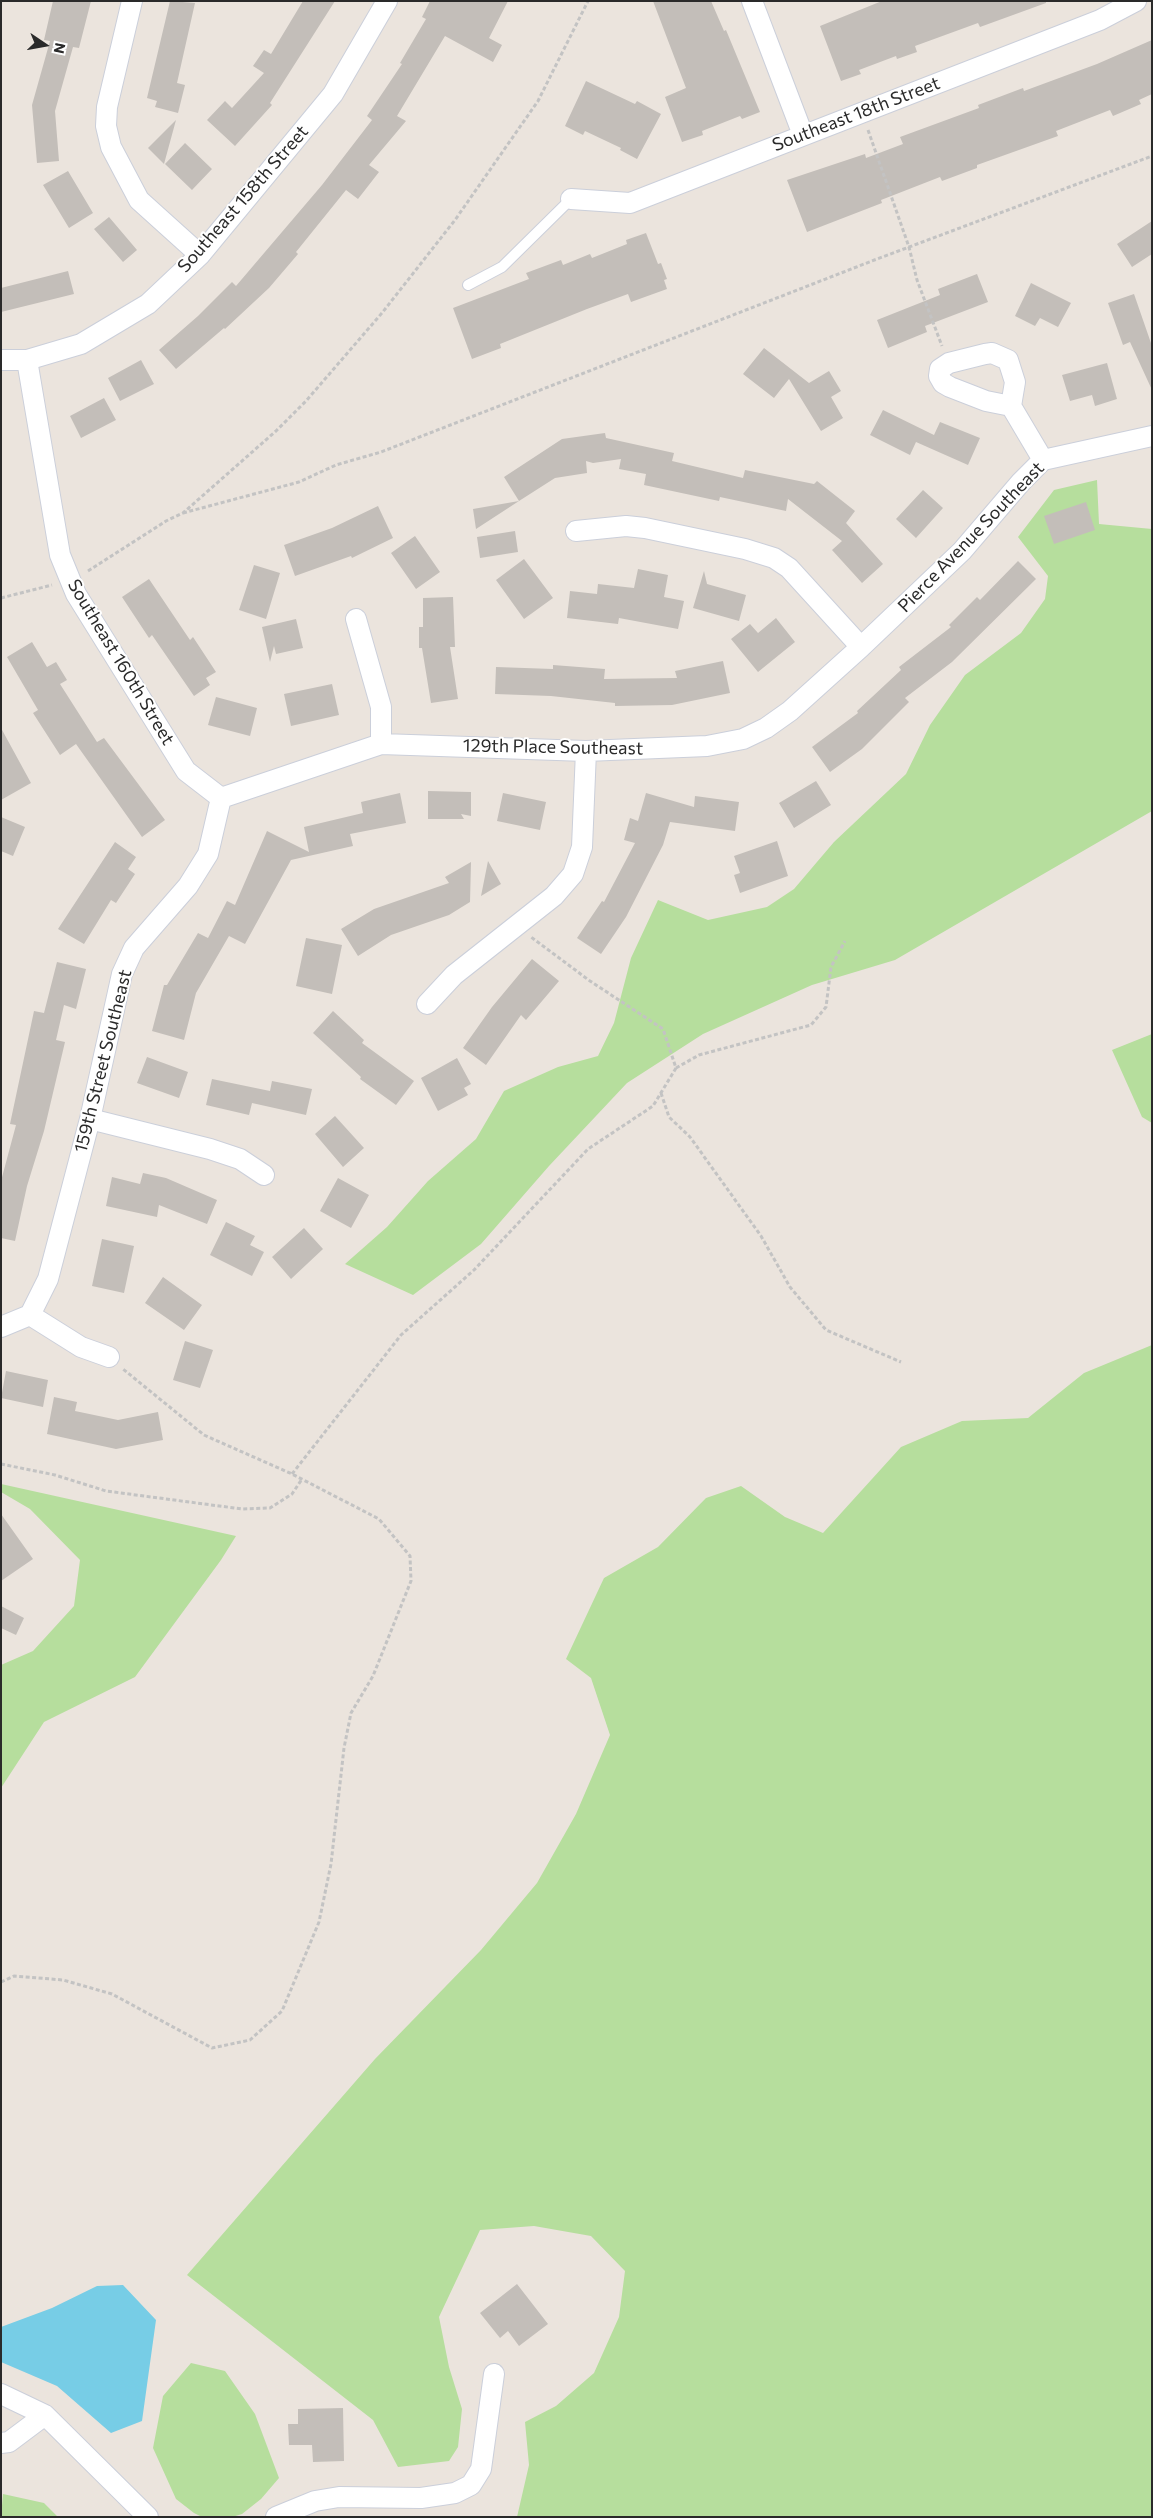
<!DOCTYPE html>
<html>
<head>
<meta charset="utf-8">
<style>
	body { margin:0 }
	#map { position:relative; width:1153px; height:2518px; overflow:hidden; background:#ebe4dd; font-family:Commissioner,sans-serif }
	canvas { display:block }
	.frame { position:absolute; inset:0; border:2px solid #2a2a2a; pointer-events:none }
	.north { position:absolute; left:20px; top:20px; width:50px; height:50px; -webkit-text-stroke:4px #fff; paint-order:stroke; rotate:102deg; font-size:14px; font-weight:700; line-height:20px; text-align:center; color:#2a2a2a }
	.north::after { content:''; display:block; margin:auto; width:18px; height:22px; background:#2a2a2a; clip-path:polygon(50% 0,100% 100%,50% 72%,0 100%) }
</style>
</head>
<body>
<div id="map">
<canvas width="1153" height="2518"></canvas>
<div class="frame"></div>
<div class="north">N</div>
</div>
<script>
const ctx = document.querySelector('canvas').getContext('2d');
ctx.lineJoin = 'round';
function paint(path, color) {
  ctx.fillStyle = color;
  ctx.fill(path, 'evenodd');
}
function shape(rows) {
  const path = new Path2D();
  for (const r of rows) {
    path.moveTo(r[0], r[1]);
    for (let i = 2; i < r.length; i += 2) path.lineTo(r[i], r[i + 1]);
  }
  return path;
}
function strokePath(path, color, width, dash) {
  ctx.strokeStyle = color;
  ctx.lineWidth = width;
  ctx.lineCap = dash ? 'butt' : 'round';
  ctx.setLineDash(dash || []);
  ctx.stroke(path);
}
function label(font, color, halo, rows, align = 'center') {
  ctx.font = font + ' Commissioner,sans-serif';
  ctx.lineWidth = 4;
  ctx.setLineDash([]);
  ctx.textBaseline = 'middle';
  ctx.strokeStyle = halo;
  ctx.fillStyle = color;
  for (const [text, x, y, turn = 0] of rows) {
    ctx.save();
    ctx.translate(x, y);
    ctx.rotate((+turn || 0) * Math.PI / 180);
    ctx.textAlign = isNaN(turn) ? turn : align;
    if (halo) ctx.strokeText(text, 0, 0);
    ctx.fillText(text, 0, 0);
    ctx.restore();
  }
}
paint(shape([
	[1097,480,1099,524,1152,529,1152,811,895,960,812,985,703,1034,627,1083,549,1166,481,1244,413,1295,345,1264,387,1227,428,1181,476,1139,504,1091,558,1067,598,1056,614,1023,631,958,658,900,708,920,767,907,794,889,834,842,906,774,930,725,965,675,1021,633,1045,599,1048,576,1018,537,1054,490],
	[1152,1034,1152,1123,1142,1117,1112,1050],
	[1152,1345,1152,2517,517,2517,529,2465,525,2422,556,2406,594,2373,619,2317,625,2271,591,2236,534,2226,480,2230,439,2317,449,2367,462,2409,458,2447,449,2461,398,2467,373,2420,187,2275,375,2059,481,1950,537,1883,576,1814,610,1735,591,1678,566,1659,604,1578,658,1547,706,1498,741,1486,785,1517,823,1533,901,1447,962,1421,1028,1418,1084,1373],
	[1,1484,236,1536,221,1560,135,1677,44,1722,1,1788,1,1665,33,1651,74,1606,80,1560,30,1509,1,1492],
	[191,2363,225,2371,255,2414,279,2478,261,2499,242,2514,232,2517,202,2517,194,2513,176,2499,153,2448,163,2396],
	[3,2494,44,2503,58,2517,1,2517]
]), '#b6de9d');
paint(shape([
	[123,2285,156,2320,142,2421,111,2433,57,2386,1,2362,1,2327,52,2308,97,2286]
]), '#77cde6');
paint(shape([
	[53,1,91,1,79,48,73,47,55,111,59,161,37,163,32,105,50,41,44,40],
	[170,1,195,3,177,83,185,85,178,113,155,107,157,101,147,98],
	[303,1,335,1,270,103,272,105,235,146,207,120,225,101,232,108,264,73,253,66,264,50,271,54],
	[430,1,508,1,489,38,502,45,493,62,445,36,397,116,406,121,369,165,379,172,358,199,346,190,296,252,298,254,269,288,225,329,224,328,176,369,159,350,198,316,232,282,236,286,322,185,372,120,367,116,402,64,400,63,426,19,422,17],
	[653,1,711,1,724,31,726,30,760,112,742,119,740,116,702,131,703,135,682,142,665,97,686,88],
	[882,1,1046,1,1046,3,980,27,978,23,915,46,917,52,897,59,896,56,859,70,861,74,841,81,820,26],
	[1152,40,1152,94,1139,100,1141,104,1113,116,1110,110,1056,131,1058,136,977,165,977,168,942,181,940,177,881,200,882,203,807,232,787,180,865,154,866,158,903,144,900,137,979,108,978,105,1023,88,1024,91,1097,64],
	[586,81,635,104,637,101,661,114,637,159,620,150,621,148,585,131,583,135,565,126],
	[176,120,164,164,148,148],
	[185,143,212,169,192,190,165,164],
	[68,171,93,213,69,228,43,185],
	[109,217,137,250,123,262,94,229],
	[1152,221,1152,254,1132,267,1117,244],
	[646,233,658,264,661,263,667,279,664,280,667,289,631,302,628,294,587,309,500,344,501,348,472,359,453,308,529,279,526,273,561,260,563,265,590,254,592,258,627,244,626,240],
	[68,271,74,294,1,312,1,288],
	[977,274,988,302,925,326,927,332,888,348,877,320,940,295,938,289],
	[1031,283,1071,303,1058,327,1040,318,1035,326,1015,316],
	[1134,294,1152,346,1152,390,1130,342,1123,345,1108,303],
	[764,348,809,383,829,371,841,391,831,397,843,418,821,431,789,379,774,398,743,374],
	[141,360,154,384,120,401,108,378],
	[1107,363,1117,399,1095,406,1092,395,1070,401,1062,375],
	[104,398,116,420,81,438,70,416],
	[883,410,934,435,940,422,980,438,968,465,916,442,910,455,870,435],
	[605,433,606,438,674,453,672,461,743,478,745,470,814,484,817,481,855,511,846,523,883,564,862,583,832,550,842,541,788,499,786,511,720,497,719,501,644,485,646,474,619,469,621,459,593,463,586,461,587,473,555,478,519,501,504,477,562,439],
	[923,490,943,508,916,538,896,519],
	[519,501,476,529,473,509],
	[1086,502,1095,530,1054,544,1044,516],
	[378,506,393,538,352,558,351,556,295,576,284,545,332,528],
	[515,531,518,552,480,558,477,537],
	[415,536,440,572,416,589,391,553],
	[524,559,553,598,524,619,496,580],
	[1018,561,1036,579,952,662,905,698,909,702,862,749,830,772,812,747,858,713,857,711,901,670,899,667,951,627,949,625,977,597,980,600],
	[254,565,280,573,266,619,239,610],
	[638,569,668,575,664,597,684,601,678,629,619,618,618,624,567,618,570,591,597,594,598,584,634,588],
	[704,571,707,584,746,595,739,621,693,608],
	[149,579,190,640,193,637,216,672,206,678,210,685,194,696,152,635,149,638,122,597],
	[453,597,455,647,450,647,458,699,431,703,422,648,419,648,419,627,423,627,423,598],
	[776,618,795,642,758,672,731,639,750,624,758,633],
	[296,619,303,648,276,654,274,646,270,662,262,627],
	[32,642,47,667,56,662,67,680,60,684,97,742,104,738,165,820,142,837,76,744,60,755,33,713,38,710,7,657],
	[723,661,730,693,672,705,615,706,615,703,551,696,495,694,496,667,553,669,553,665,605,669,604,679,677,678,675,671],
	[332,684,339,715,291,726,284,694],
	[216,697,257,708,250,736,208,725],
	[1,728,31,783,1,800],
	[816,781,831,805,794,828,779,803],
	[428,791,471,792,471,816,461,814,464,819,428,819],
	[400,793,406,823,350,834,353,846,291,860,245,944,229,936,196,993,184,1040,152,1031,164,985,167,985,198,933,208,938,227,901,235,905,267,831,309,852,304,827,363,813,361,802],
	[503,793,546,802,540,830,497,821],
	[646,793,694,807,695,796,739,802,735,831,670,822,663,845,626,917,601,954,577,938,602,901,604,902,635,843,624,840,630,818,638,821],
	[1,817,25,827,13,856,1,851],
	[777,841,788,876,740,893,734,875,740,873,734,856],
	[115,842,136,857,128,869,135,874,116,903,111,900,84,944,58,929],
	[488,861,501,884,481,896],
	[471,862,470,902,449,915,391,935,358,956,341,929,374,909,449,883,445,877],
	[306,938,342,945,332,994,296,986],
	[532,959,559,981,526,1020,521,1015,486,1065,463,1048,492,1007],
	[57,962,86,969,76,1009,64,1005,56,1040,65,1042,44,1131,27,1186,15,1241,1,1238,1,1181,16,1125,10,1124,34,1011,44,1013],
	[333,1011,364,1040,362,1043,414,1081,396,1105,360,1079,361,1077,313,1033],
	[147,1057,188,1072,179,1098,137,1083],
	[457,1058,471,1084,464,1088,468,1095,438,1111,421,1078],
	[212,1079,270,1091,272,1081,312,1089,306,1115,252,1103,249,1115,206,1105],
	[335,1116,364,1148,343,1167,315,1134],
	[143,1173,166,1178,217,1200,207,1224,159,1205,157,1217,106,1206,112,1177,140,1184],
	[338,1178,369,1195,351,1228,320,1211],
	[226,1222,255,1236,250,1245,264,1252,252,1276,210,1255],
	[304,1228,323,1249,291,1279,272,1257],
	[102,1239,134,1246,124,1293,92,1286],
	[163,1277,202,1305,184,1330,145,1303],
	[185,1341,213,1350,200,1388,173,1380],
	[6,1371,48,1380,43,1407,1,1398],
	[54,1397,77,1402,75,1411,118,1420,158,1412,163,1440,116,1449,47,1434],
	[1,1514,33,1559,1,1581],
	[1,1606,24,1618,16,1635,1,1628],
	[517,2284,548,2324,519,2346,508,2331,500,2338,480,2313],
	[343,2408,344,2461,313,2462,312,2445,289,2445,288,2424,298,2424,298,2409]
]), '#c3beb9');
const lane = shape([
	[468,285,502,267,571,199]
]);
const street = shape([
	[132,1,107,107,106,126,111,147,139,200,200,255],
	[752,1,803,135],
	[571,199,630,203,1100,20,1136,1],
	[1,360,27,360,81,344,148,304,200,255,333,94,387,1],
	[27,360,60,555,76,594,186,771,221,798],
	[1011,406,986,401,950,387,943,383,939,376,940,369,949,363,985,354,992,353,1008,360,1015,382,1011,406,1043,460],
	[576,531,626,526,645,528,745,549,774,558,789,568,861,647],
	[356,619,381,707,381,744],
	[221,798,381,744,586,751,707,746,743,739,766,728,790,711,861,647,962,551,1021,482,1043,460,1152,436],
	[427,1004,454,975,554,896,573,874,582,847,586,751],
	[90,1119,210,1149,240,1159,264,1175],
	[30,1315,48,1279,90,1119,122,974,134,948,188,886,208,854,221,798],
	[30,1315,81,1347,109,1357],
	[1,1327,30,1315],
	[1,2394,45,2415,148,2517],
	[1,2443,9,2442,45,2415],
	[276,2517,315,2501,339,2497,421,2498,455,2493,471,2485,481,2469,494,2374]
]);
strokePath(lane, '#cbcfda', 12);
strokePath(street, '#cbcfda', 22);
strokePath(shape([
	[868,130,909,247,917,280,942,346],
	[183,513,299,482,336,465,381,452,877,259,1152,156],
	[88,571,166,521,183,513,276,431,306,401,382,313,455,220,538,101,588,1],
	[1,598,52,585],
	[676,1068,699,1055,811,1025,826,1007,831,967,845,941],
	[661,1093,669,1117,690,1137,761,1236,790,1287,826,1330,901,1362],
	[1,1464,55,1475,106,1491,242,1509,270,1508,292,1494,302,1479],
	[292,1474,401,1335,474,1270,588,1149,653,1106,676,1068,663,1029,590,981,531,937],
	[1,1982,14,1976,63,1980,112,1994,212,2048,250,2040,282,2011,319,1922,331,1864,344,1748,351,1713,373,1676,411,1581,410,1556,379,1519,292,1474,204,1435,123,1369]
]), '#c3c3c3', 3, [4, 2.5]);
strokePath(lane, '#fff', 10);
strokePath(street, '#fff', 20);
label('18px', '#2a2a2a', '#fff', [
	["Southeast 18th Street",856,114,-21],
	["Southeast 158th Street",243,199,-49],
	["Pierce Avenue Southeast",971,537,-46],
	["Southeast 160th Street",121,662,59],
	["129th Place Southeast",553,747,1],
	["159th Street Southeast",103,1061,-76]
]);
</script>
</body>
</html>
